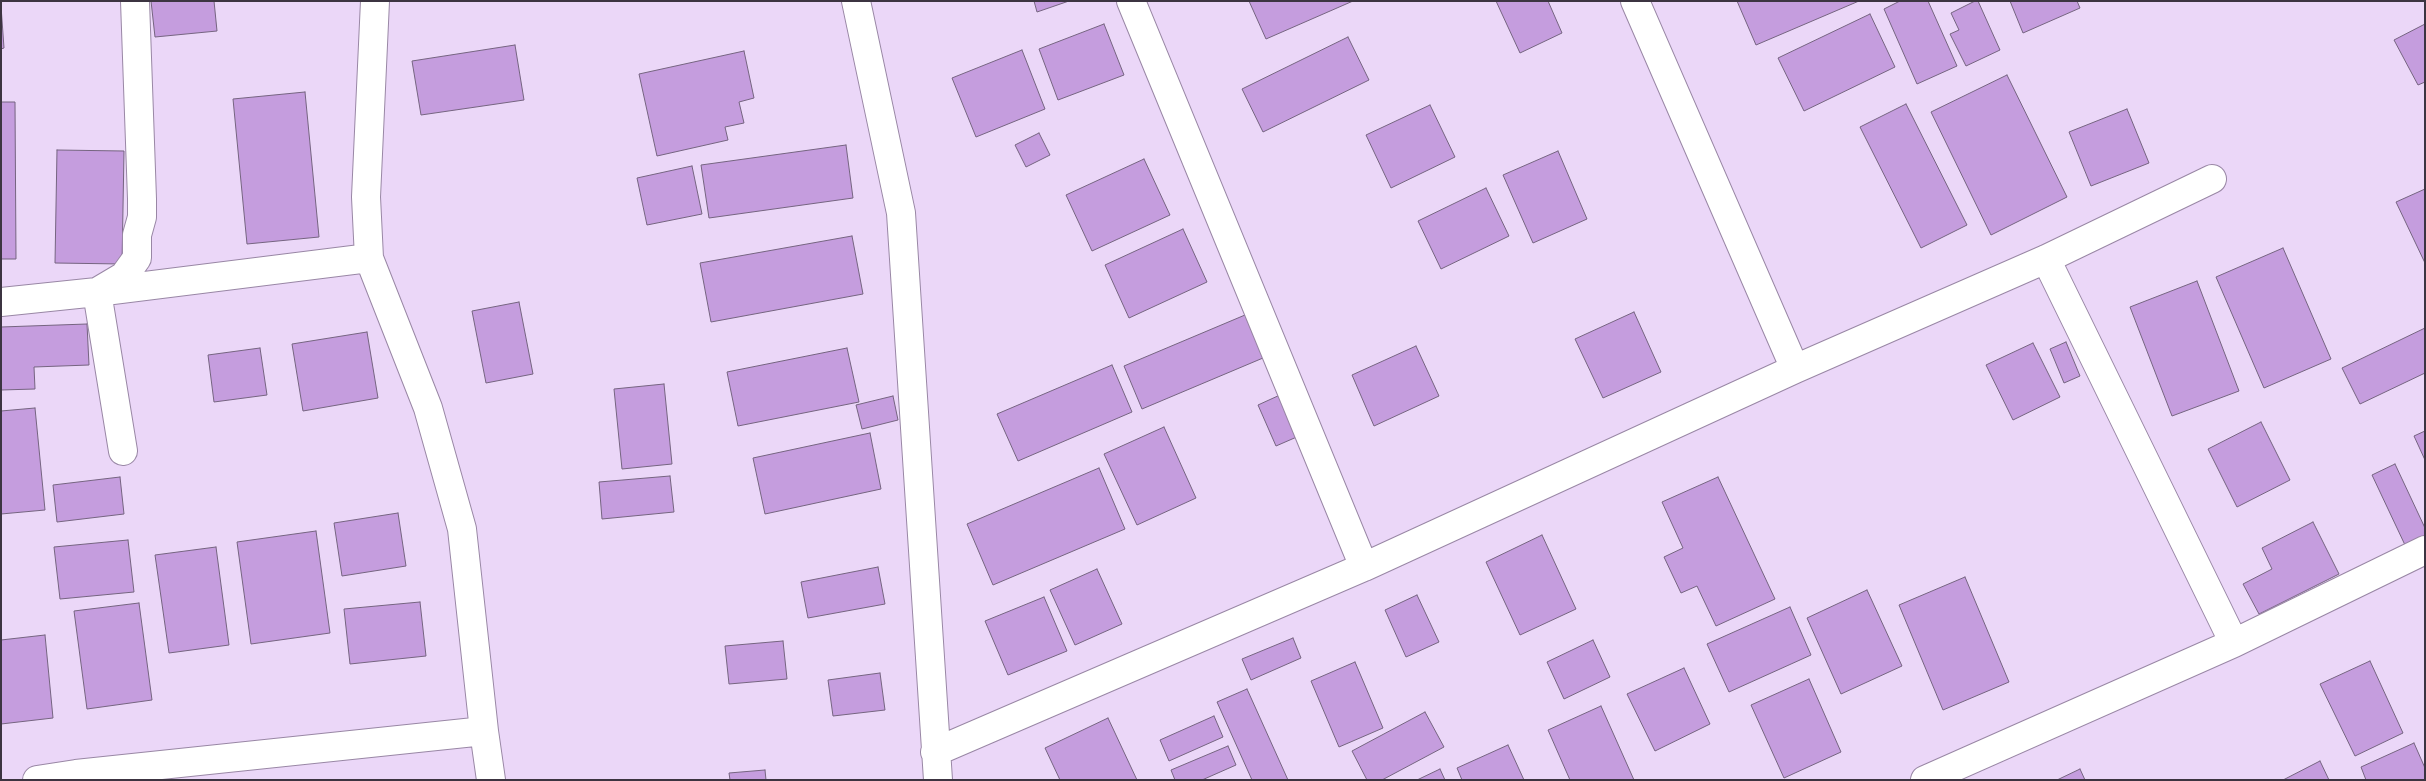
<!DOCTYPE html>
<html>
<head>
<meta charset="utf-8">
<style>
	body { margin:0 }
	#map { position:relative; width:2426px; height:781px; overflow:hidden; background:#ebd7f8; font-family:Arial,sans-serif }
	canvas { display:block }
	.frame { position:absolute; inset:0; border:2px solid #3c3441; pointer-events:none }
</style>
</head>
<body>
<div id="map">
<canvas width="2426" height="781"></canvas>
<div class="frame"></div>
</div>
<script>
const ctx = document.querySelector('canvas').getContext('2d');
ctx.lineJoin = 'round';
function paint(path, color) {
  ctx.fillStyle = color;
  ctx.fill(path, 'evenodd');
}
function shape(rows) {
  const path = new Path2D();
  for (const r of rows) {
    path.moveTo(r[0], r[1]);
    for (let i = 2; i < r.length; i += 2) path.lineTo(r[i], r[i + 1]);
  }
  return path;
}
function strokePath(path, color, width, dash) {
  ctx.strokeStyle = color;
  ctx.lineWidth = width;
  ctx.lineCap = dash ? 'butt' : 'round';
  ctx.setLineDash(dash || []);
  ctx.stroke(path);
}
const building = shape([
	[151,1,214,1,217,31,155,37,151,1],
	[1034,1,1069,1,1037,12,1034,1],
	[1249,1,1353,1,1266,39,1249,1],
	[1496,1,1548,1,1562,33,1520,53,1496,1],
	[1737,1,1859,1,1756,45,1737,1],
	[1900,1,1928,1,1957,66,1917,84,1884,9,1900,1],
	[1975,1,1978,1,2000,50,1966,66,1950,34,1959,30,1951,13,1975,1],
	[2010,1,2077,1,2080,8,2023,33,2010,1],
	[1,6,4,48,1,49,1,6],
	[1870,14,1895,67,1804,111,1778,58,1870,14],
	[1104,24,1124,75,1058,100,1039,49,1104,24],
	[2425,24,2425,82,2418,85,2394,40,2425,24],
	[1348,37,1369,80,1263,132,1242,89,1348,37],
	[515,45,524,100,421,115,412,61,515,45],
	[1022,50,1045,109,976,137,952,78,1022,50],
	[744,51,754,98,739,102,744,123,725,127,728,140,657,156,639,74,744,51],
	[2007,75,2067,197,1991,235,1931,112,2007,75],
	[305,92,319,237,247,244,233,99,305,92],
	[1,102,15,102,16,259,1,259,1,102],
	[1906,104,1967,225,1921,248,1860,127,1906,104],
	[1430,105,1455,157,1391,188,1366,135,1430,105],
	[2127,109,2149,163,2091,186,2069,132,2127,109],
	[1039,133,1050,155,1026,167,1015,145,1039,133],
	[846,145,853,198,709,218,701,165,846,145],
	[57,150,124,151,122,264,55,263,57,150],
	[1558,151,1587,219,1533,243,1503,175,1558,151],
	[1144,159,1170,215,1092,251,1066,195,1144,159],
	[692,166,702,214,647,225,637,178,692,166],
	[1486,188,1509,236,1441,269,1418,221,1486,188],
	[2425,189,2425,263,2396,202,2425,189],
	[1183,229,1207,282,1129,318,1105,265,1183,229],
	[852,236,863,294,711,322,700,263,852,236],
	[2283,248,2331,359,2264,388,2216,277,2283,248],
	[2197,281,2239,391,2172,416,2130,307,2197,281],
	[519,302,533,374,486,383,472,311,519,302],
	[1634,312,1661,372,1603,398,1575,339,1634,312],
	[1245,315,1263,358,1142,409,1124,366,1245,315],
	[87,324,89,365,34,367,35,389,1,390,1,327,87,324],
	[2425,328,2425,373,2360,404,2342,368,2425,328],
	[367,332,378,398,303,411,292,344,367,332],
	[2066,342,2080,376,2064,383,2050,349,2066,342],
	[2033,343,2060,397,2013,420,1986,365,2033,343],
	[1416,346,1439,396,1374,426,1352,375,1416,346],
	[260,348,267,395,214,402,208,355,260,348],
	[847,348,859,402,738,426,727,372,847,348],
	[1112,365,1132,412,1018,461,997,414,1112,365],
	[664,384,672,464,622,469,614,389,664,384],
	[1280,395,1299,436,1276,446,1258,405,1280,395],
	[893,396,898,420,862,429,856,405,893,396],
	[35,408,45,510,1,514,1,411,35,408],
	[2261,422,2290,480,2237,507,2208,449,2261,422],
	[1164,427,1196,498,1137,525,1104,454,1164,427],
	[2425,431,2425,460,2414,436,2425,431],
	[870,433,881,489,765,514,753,458,870,433],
	[2395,464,2425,528,2425,536,2405,545,2372,475,2395,464],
	[1099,468,1125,529,993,585,967,524,1099,468],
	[670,476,674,512,602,519,599,482,670,476],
	[120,477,124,514,57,522,53,485,120,477],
	[1718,477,1775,599,1716,626,1697,586,1681,593,1664,557,1683,548,1662,502,1718,477],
	[398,513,406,566,342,576,334,523,398,513],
	[2313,522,2339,574,2259,614,2243,584,2272,569,2262,548,2313,522],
	[316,531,330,633,251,644,237,542,316,531],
	[1542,535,1576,609,1520,635,1486,562,1542,535],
	[128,540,134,592,60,599,54,547,128,540],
	[216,547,229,645,169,653,155,555,216,547],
	[878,567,885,604,808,618,801,582,878,567],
	[1097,569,1122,624,1075,645,1050,590,1097,569],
	[1965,577,2009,682,1943,710,1899,605,1965,577],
	[1867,590,1902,666,1841,694,1807,618,1867,590],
	[1417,595,1439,642,1406,657,1385,610,1417,595],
	[1044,597,1067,651,1008,675,985,621,1044,597],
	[420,602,426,656,350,664,344,609,420,602],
	[139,603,152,700,87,709,74,611,139,603],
	[1790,607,1811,655,1729,692,1707,644,1790,607],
	[45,635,53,718,1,724,1,640,45,635],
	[1293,638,1301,658,1251,680,1242,659,1293,638],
	[1593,640,1610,677,1564,699,1547,662,1593,640],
	[783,641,787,679,729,684,725,646,783,641],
	[2370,661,2403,733,2355,756,2320,684,2370,661],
	[1355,662,1383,728,1339,747,1311,681,1355,662],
	[1684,668,1710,724,1655,751,1627,694,1684,668],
	[880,673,885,710,833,716,828,680,880,673],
	[1809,679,1841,752,1784,778,1751,705,1809,679],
	[1247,689,1288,780,1252,780,1217,702,1247,689],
	[1601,706,1634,780,1570,780,1548,730,1601,706],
	[1425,712,1444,747,1382,780,1367,780,1352,751,1425,712],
	[1214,716,1223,737,1169,761,1160,740,1214,716],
	[1108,718,1137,780,1060,780,1045,748,1108,718],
	[2414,743,2425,768,2425,780,2366,780,2361,767,2414,743],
	[1508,745,1524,780,1462,780,1457,768,1508,745],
	[1228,746,1236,765,1202,780,1175,780,1171,770,1228,746],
	[2320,761,2329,780,2283,780,2320,761],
	[1440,769,1445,780,1417,780,1440,769],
	[2080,769,2085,780,2057,780,2080,769],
	[765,770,766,780,730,780,729,773,765,770]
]);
paint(building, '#c59dde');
strokePath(building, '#756480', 1);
const street = shape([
	[856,1,901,213,938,780],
	[1131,1,1364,567],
	[1635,1,1795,369],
	[369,258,428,408,462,529,484,731],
	[2046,259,2234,643],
	[1,302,97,292,369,258,366,197,375,1],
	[123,451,97,292,124,276,137,258,137,235,142,217,142,199,135,1],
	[935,752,1364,567,1795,369,2046,259,2212,179],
	[37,780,76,774,484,731,491,780],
	[1925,780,2234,643,2425,550]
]);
strokePath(street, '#9987a5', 30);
strokePath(street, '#fff', 28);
</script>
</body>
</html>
